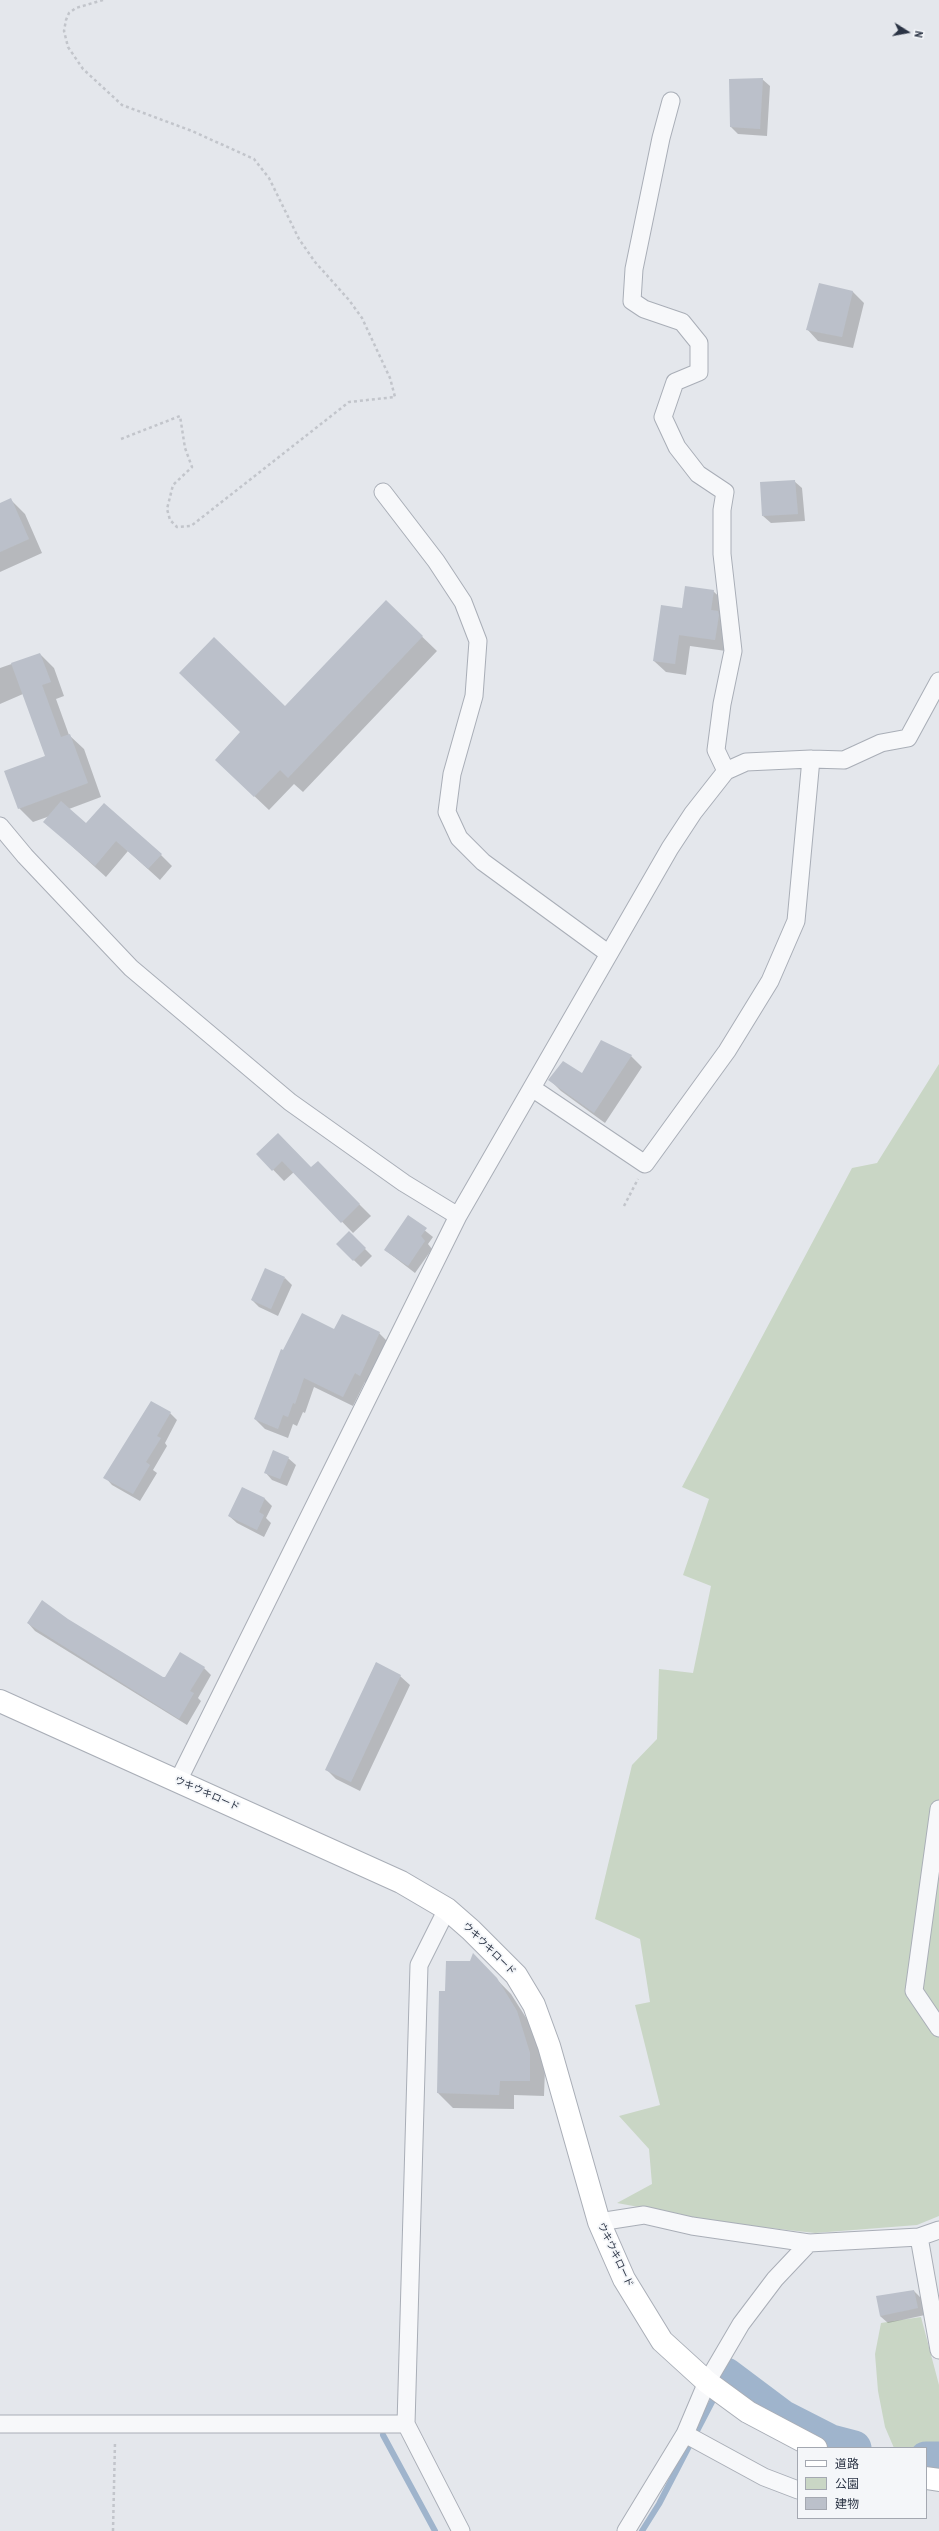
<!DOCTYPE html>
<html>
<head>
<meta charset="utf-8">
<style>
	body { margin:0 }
	#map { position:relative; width:939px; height:2531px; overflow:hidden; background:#e4e7ec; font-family:"Archivo Narrow","Noto Sans JP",sans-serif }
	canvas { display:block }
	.legend { position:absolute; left:797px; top:2447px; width:130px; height:72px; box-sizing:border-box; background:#f4f6f9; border:1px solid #a4a8b1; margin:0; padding:5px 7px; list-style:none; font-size:12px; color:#2b3445 }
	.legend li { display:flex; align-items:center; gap:8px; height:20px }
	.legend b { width:20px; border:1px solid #a4a8b1 }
	.north { position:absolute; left:887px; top:12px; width:40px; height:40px; -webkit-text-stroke:3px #f4f6f9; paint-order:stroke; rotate:101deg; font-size:11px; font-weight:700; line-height:16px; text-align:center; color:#2b3445 }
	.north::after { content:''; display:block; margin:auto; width:14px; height:18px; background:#2b3445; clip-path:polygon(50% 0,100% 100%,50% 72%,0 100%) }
</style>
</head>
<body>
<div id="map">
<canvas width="939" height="2531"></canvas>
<ul class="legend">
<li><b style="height:5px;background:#fff"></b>道路</li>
<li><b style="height:11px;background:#c9d6c5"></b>公園</li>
<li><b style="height:11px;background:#bbc0ca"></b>建物</li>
</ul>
<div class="north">N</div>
</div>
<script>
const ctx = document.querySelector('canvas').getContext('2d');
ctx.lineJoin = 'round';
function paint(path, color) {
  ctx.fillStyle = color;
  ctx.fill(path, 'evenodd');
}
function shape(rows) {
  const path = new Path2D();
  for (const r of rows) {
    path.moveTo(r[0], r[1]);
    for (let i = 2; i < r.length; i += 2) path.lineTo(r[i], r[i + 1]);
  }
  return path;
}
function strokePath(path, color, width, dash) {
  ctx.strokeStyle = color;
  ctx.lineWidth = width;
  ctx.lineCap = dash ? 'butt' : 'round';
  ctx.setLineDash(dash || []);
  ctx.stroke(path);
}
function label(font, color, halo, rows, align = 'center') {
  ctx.font = font + ' "Archivo Narrow","Noto Sans JP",sans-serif';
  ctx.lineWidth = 3.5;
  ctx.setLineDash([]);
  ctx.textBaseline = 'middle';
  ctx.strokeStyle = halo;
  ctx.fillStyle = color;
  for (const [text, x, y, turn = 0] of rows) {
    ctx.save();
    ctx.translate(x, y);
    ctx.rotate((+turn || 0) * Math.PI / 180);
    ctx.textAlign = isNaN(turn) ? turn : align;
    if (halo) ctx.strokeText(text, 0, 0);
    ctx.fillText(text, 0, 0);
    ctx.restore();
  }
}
paint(shape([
	[939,1064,939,2216,917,2225,815,2233,725,2223,617,2203,652,2184,649,2149,619,2116,660,2105,635,2005,650,2002,640,1939,595,1919,632,1765,657,1739,659,1669,693,1673,711,1586,683,1575,709,1499,682,1487,852,1168,877,1163],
	[921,2317,939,2385,939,2466,926,2464,926,2448,894,2448,885,2427,878,2391,875,2354,881,2323]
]), '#c9d6c5');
paint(shape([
	[762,79,770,86,767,136,738,134,731,127],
	[820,284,853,292,864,303,853,348,818,341,807,329],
	[794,481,802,488,805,521,771,523,763,516],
	[11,500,25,514,42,553,0,572,0,504],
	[713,591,725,602,726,651,690,646,686,675,666,672,654,661,682,609],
	[386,602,437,651,303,792,294,784,269,810,231,774,241,733,285,707],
	[40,654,54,668,64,696,56,699,69,735,84,749,101,797,69,809,86,824,161,855,172,866,160,880,128,851,106,877,45,822,50,816,33,822,19,808,46,756,23,694,0,704,0,668],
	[631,1056,642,1067,605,1123,561,1091,550,1080,582,1075],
	[258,1154,311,1169,318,1163,371,1216,353,1233,294,1172,284,1181],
	[408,1217,433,1237,428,1244,432,1249,415,1273,385,1250],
	[349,1233,372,1256,361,1267,337,1244],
	[285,1278,292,1285,278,1316,259,1307,252,1300],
	[335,1331,379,1333,389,1343,370,1385,365,1382,353,1406,314,1387,305,1413,303,1412,297,1426,293,1424,288,1438,265,1429,255,1419,284,1351],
	[170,1413,177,1420,165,1443,167,1446,153,1470,157,1473,140,1501,112,1485,105,1477],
	[288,1458,296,1465,287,1486,272,1480,265,1472],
	[243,1488,265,1499,272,1506,266,1518,271,1523,264,1537,237,1523,229,1516],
	[67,1620,163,1678,204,1668,211,1675,198,1698,201,1701,187,1725,35,1631,28,1623],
	[376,1663,400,1676,410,1685,360,1791,336,1779,327,1770],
	[473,1955,511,1994,532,2027,545,2069,544,2096,514,2095,514,2109,453,2108,438,2093,440,1992,446,1992,471,1962],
	[914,2291,921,2298,925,2315,888,2323,880,2316]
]), '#0003');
strokePath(shape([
	[383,2435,435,2531],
	[642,2531,659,2504,726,2375]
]), '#9fb4cc', 6);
strokePath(shape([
	[726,2375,782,2417,831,2442,854,2448],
	[926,2459,939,2459]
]), '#9fb4cc', 35);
paint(shape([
	[763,78,760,129,730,127,729,79],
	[819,283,853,291,842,337,806,330],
	[795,480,798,514,762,516,760,482],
	[11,498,29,539,0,552,0,503],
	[685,586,714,590,711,610,718,611,719,615,715,640,679,635,675,664,653,661,661,605,682,608],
	[386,600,423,636,288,778,280,770,254,797,215,760,240,732,179,673,214,637,285,706],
	[40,653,51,682,42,685,61,737,70,734,88,783,18,809,4,771,45,756,11,663],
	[61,801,86,823,104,803,162,854,148,869,116,841,95,866,43,822],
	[601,1040,632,1055,594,1113,548,1080,563,1061,582,1073],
	[278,1133,311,1167,318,1161,360,1204,341,1223,282,1161,272,1171,256,1154],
	[408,1215,427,1228,421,1236,425,1241,408,1266,384,1250],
	[349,1231,366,1248,353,1261,336,1244],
	[265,1268,285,1277,271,1309,251,1300],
	[302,1313,334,1329,342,1314,380,1332,360,1376,355,1373,343,1397,304,1378,295,1404,293,1403,288,1417,283,1415,278,1429,254,1419,281,1349,283,1350],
	[151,1401,171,1412,157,1436,161,1438,146,1462,150,1465,133,1494,103,1478],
	[273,1450,289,1457,280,1479,264,1473],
	[242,1487,265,1498,259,1512,264,1515,257,1530,228,1516],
	[42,1600,68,1619,163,1677,165,1677,180,1652,205,1667,190,1691,194,1693,179,1719,27,1623],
	[376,1662,401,1675,351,1782,325,1770],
	[473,1953,497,1978,517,2011,530,2053,530,2081,500,2081,499,2095,437,2093,439,1991,445,1991,446,1961,470,1961],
	[914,2290,918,2308,880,2316,876,2296]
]), '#bbc0ca');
const street = shape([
	[671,101,661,138,634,269,632,301,644,309,682,322,699,343,699,372,675,382,663,417,677,447,698,474,725,492,722,510,722,554,733,651,722,704,716,750,726,771],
	[383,492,436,561,463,602,478,641,474,696,452,774,447,812,459,838,483,862,609,954],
	[0,826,25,856,131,968,290,1102,404,1183,458,1216],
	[532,1088,645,1164,727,1051,770,981,796,921,811,759],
	[178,1781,458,1216,670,848,693,813,726,771,746,762,811,759,844,760,881,743,908,738,939,681],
	[939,1809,914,1991,939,2028],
	[447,1909,419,1965,406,2424,461,2531],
	[599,2222,644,2215,692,2226,809,2243,919,2237,939,2230],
	[919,2237,939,2350],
	[0,2424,406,2424],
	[685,2434,764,2477,798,2490],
	[626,2531,685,2434,707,2382,741,2324,775,2279,809,2243]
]);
const secondary = shape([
	[0,1701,401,1882,447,1909,471,1930,516,1975,534,2005,549,2046,599,2222,624,2279,662,2341,707,2382,748,2412,816,2448],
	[926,2478,939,2480]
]);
strokePath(street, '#a9aeb7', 19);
strokePath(secondary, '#a9aeb7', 24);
strokePath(shape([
	[103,0,76,8,69,13,66,20,64,31,68,47,83,69,122,105,192,131,254,159,269,178,299,239,315,262,349,300,362,318,390,378,395,397,349,402,191,526,177,527,170,520,167,509,173,485,192,467,185,448,180,416,121,439],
	[624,1206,638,1179],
	[113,2531,115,2442]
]), '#c2c5cb', 2.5, [3, 3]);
strokePath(street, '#f7f8fa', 17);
strokePath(secondary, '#fff', 22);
label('10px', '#2b3445', '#f4f6f9', [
	["ウキウキロード",207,1794,24],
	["ウキウキロード",489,1949,45],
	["ウキウキロード",615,2255,65]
]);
</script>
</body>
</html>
